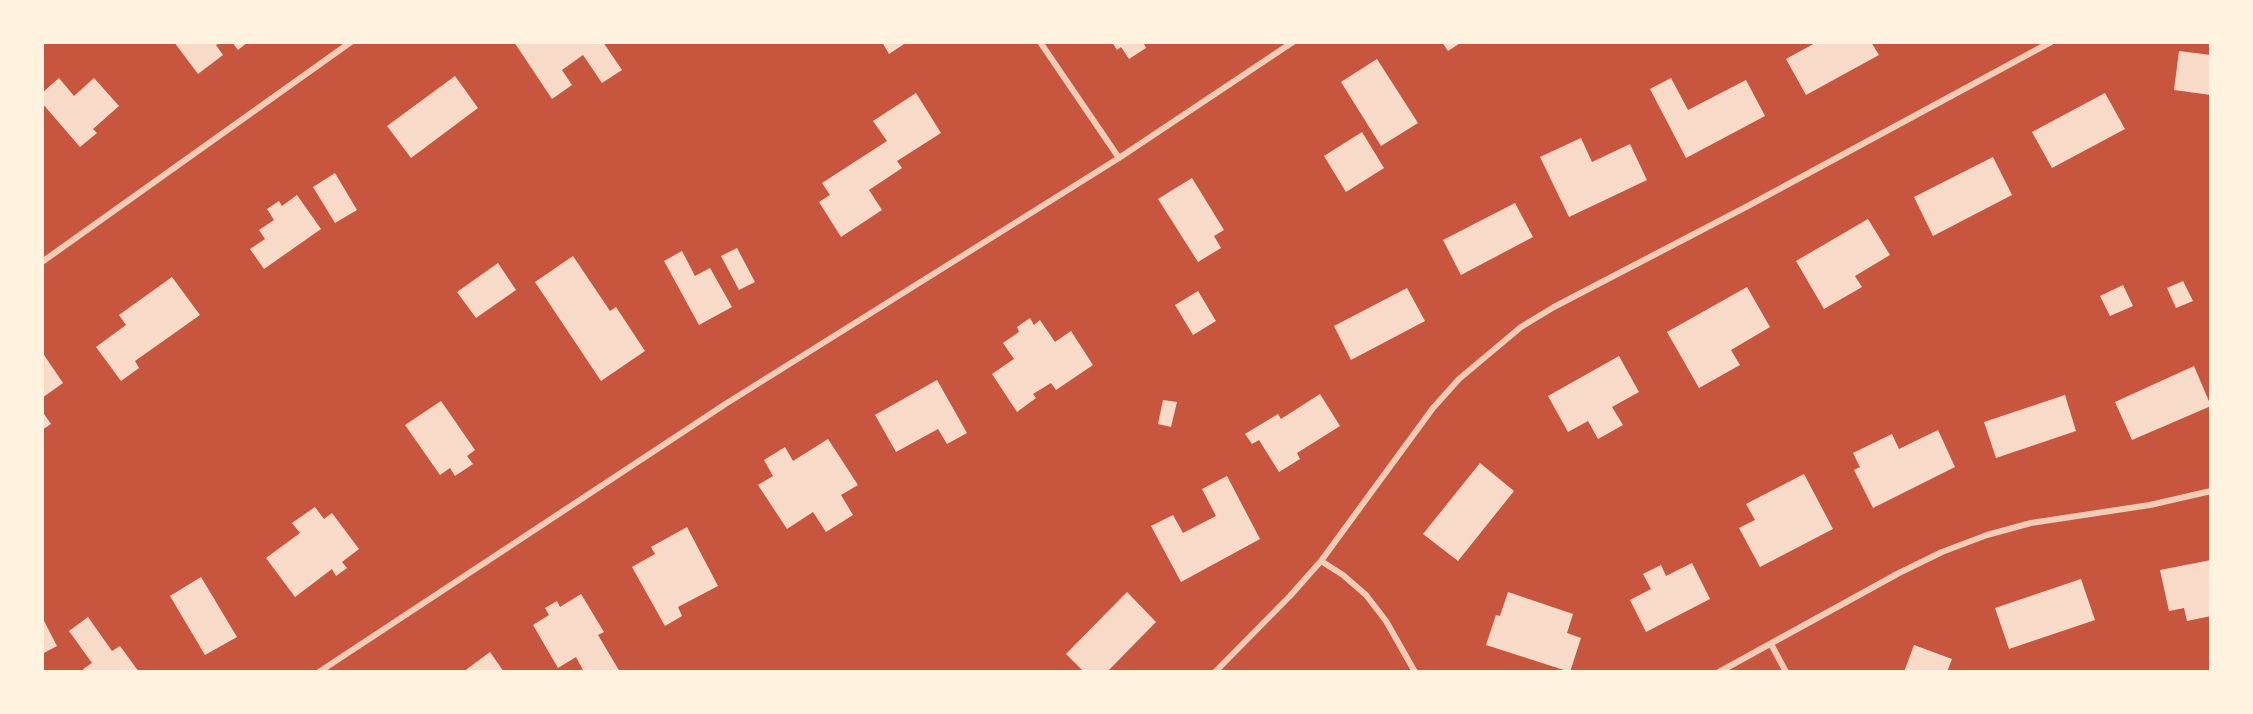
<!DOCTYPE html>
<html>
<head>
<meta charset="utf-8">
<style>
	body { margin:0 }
	#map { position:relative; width:2253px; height:714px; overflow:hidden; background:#c8553d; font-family:Arial,sans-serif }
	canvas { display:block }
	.frame { position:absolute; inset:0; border:44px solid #fff3e0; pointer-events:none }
</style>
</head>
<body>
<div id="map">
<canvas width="2253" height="714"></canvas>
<div class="frame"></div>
</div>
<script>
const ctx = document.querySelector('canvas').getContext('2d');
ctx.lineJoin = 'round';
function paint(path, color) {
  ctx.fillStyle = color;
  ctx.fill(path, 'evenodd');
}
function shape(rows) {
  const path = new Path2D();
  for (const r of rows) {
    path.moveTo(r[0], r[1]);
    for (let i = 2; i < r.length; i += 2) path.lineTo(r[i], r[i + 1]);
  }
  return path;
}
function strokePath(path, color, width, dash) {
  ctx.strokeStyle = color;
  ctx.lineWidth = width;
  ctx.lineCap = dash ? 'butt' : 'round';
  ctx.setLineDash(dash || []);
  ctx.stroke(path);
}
paint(shape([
	[174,42,221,42,216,45,223,55,198,74],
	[232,42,248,42,238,50],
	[514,42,603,42,622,70,602,83,583,55,562,70,572,85,552,99],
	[882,42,907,42,889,54],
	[1112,42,1143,42,1146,48,1129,59,1121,47,1117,50],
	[1442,42,1462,42,1448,51],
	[1817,42,1871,42,1879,55,1806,95,1786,59],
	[2179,51,2211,55,2211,95,2174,90],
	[1377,59,1418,123,1381,146,1341,82],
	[455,76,478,108,411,158,387,126],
	[59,78,74,96,94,78,119,106,93,129,97,133,80,147,42,103,42,93],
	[1671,78,1688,110,1746,80,1765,116,1686,158,1650,89],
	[916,93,941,133,897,161,902,168,869,190,882,210,841,237,819,202,830,195,822,183,887,141,873,121],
	[2105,93,2125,129,2052,168,2032,132],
	[1362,132,1384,168,1346,192,1324,156],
	[1581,138,1592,162,1630,144,1647,180,1569,217,1540,157],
	[1993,157,2012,195,1933,236,1914,197],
	[335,173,357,210,335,223,313,187],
	[1192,178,1224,230,1214,236,1221,248,1198,262,1158,199],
	[297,195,321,229,264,269,250,249,265,239,259,230,274,220,267,209,279,201,282,206],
	[1515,203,1533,237,1461,275,1443,240],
	[1868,219,1890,255,1855,276,1862,287,1824,309,1796,261],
	[737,248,755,282,739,290,721,256],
	[682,251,695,276,710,268,732,307,699,325,664,261],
	[573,256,610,311,616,307,645,351,601,381,535,282],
	[498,263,516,290,476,318,457,292],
	[172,277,200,315,135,361,139,368,121,381,96,347,126,325,119,315],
	[2183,281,2193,301,2176,308,2167,288],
	[2123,285,2133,306,2110,316,2100,296],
	[1747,287,1770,327,1731,350,1740,365,1699,388,1667,332],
	[1407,288,1425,321,1351,360,1334,326],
	[1198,291,1216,321,1193,335,1175,305],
	[1030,318,1034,325,1040,320,1055,342,1071,331,1093,365,1056,390,1051,383,1033,394,1036,398,1017,412,992,374,1014,359,1003,343,1019,332,1017,327],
	[42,352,63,383,42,398],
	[1619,356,1639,392,1612,407,1623,425,1598,439,1588,421,1568,432,1548,396],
	[2194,366,2211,406,2132,440,2115,402],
	[937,380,967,433,947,444,938,429,896,452,875,415],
	[1320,394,1340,426,1297,453,1300,459,1279,472,1259,440,1252,444,1245,434,1278,414,1281,419],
	[2065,395,2076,431,1996,458,1984,422],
	[1163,400,1177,402,1171,427,1158,424],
	[441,401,475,450,467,456,473,464,455,476,450,468,440,475,405,425],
	[42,411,51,424,42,430],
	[1938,430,1955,467,1873,508,1854,470,1860,467,1853,453,1892,434,1899,449],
	[828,439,858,485,841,495,853,515,826,532,813,512,787,529,758,485,773,476,764,460,785,447,793,461],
	[1480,463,1514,491,1458,561,1423,534],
	[1804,474,1833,529,1760,567,1739,528,1755,520,1746,504],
	[1227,476,1260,539,1181,582,1151,526,1173,515,1183,533,1216,516,1202,489],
	[315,507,324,519,332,513,359,549,342,562,347,568,336,576,332,569,295,597,266,558,300,533,292,523],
	[687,527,718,586,678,607,682,616,665,626,632,567,655,554,651,547],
	[2211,560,2211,616,2187,621,2184,608,2169,611,2160,570],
	[1692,563,1710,599,1646,632,1630,600,1651,589,1643,574,1661,565,1666,576],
	[201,577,237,637,205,655,170,596],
	[2081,579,2095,620,2009,649,1995,608],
	[1127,592,1156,622,1107,672,1084,672,1066,654],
	[1508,592,1573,614,1567,633,1581,638,1570,672,1486,645,1496,615,1500,616],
	[581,594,604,632,598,635,620,672,584,672,576,657,558,668,533,625,549,615,545,608,557,601,560,607],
	[42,617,57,646,42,654],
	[88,617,112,651,120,646,139,672,85,672,83,669,92,663,69,631],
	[1914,645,1952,659,1947,672,1904,672],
	[490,652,504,672,463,672]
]), '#f7dbc8');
strokePath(shape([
	[1040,42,1119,158],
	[42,262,351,42],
	[1321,561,1343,575,1366,595,1386,621,1415,672],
	[1771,644,1786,672],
	[319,672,727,403,1119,158,1293,42],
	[1215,672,1290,596,1321,561,1433,408,1459,379,1521,327,1554,307,1746,207,2051,42],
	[1719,672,1899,573,1942,552,1987,535,2031,523,2150,505,2211,491]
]), '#f1ccb7', 6);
</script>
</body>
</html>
